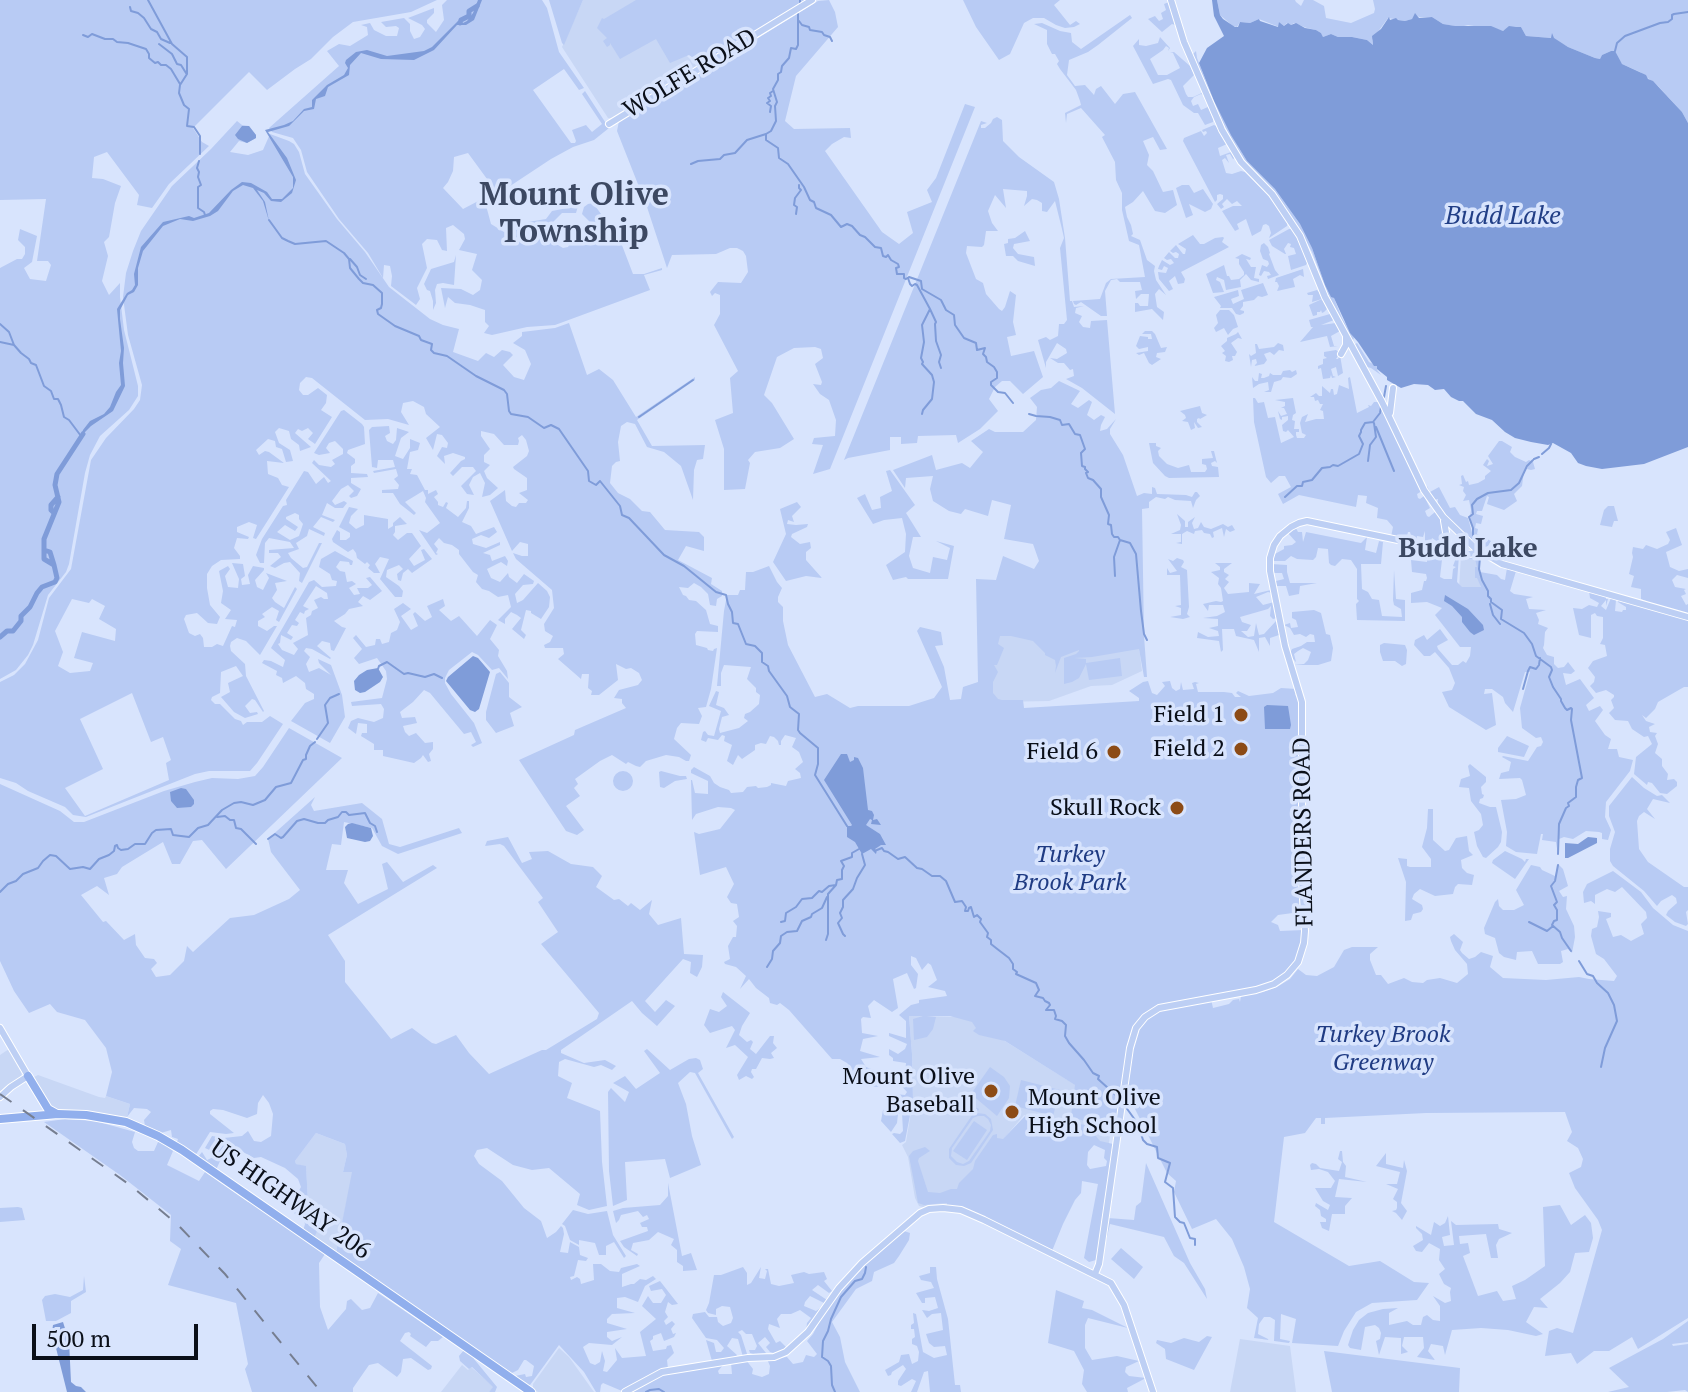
<!DOCTYPE html>
<html>
<head>
<meta charset="utf-8">
<style>
	body { margin:0 }
	#map { position:relative; width:1688px; height:1392px; overflow:hidden; background:#d8e4fd; font-family:"PT Serif",serif }
	canvas { display:block }
	.scale { position:absolute; left:32px; top:1324px; width:166px; height:36px; box-sizing:border-box; border:4px solid #0a0f19; border-top:0; padding-left:10px; font-size:24px; line-height:28px; white-space:nowrap; color:#0a0f19; -webkit-text-stroke:6px #d8e4fd; paint-order:stroke }
</style>
</head>
<body>
<div id="map">
<canvas width="1688" height="1392"></canvas>
<div class="scale">500 m</div>
</div>
<script>
const ctx = document.querySelector('canvas').getContext('2d');
ctx.lineJoin = 'round';
function paint(path, color) {
  ctx.fillStyle = color;
  ctx.fill(path, 'evenodd');
}
function shape(rows) {
  const path = new Path2D();
  for (const r of rows) {
    if (r.length === 3) {
      path.moveTo(r[0] + r[2], r[1]);
      path.arc(r[0], r[1], r[2], 0, 2 * Math.PI);
      continue;
    }
    path.moveTo(r[0], r[1]);
    for (let i = 2; i < r.length; i += 2) path.lineTo(r[i], r[i + 1]);
  }
  return path;
}
function strokePath(path, color, width, dash) {
  ctx.strokeStyle = color;
  ctx.lineWidth = width;
  ctx.lineCap = dash ? 'butt' : 'round';
  ctx.setLineDash(dash || []);
  ctx.stroke(path);
}
function label(font, color, halo, rows, align = 'center') {
  ctx.font = font + ' "PT Serif",serif';
  ctx.lineWidth = 7;
  ctx.setLineDash([]);
  ctx.textBaseline = 'middle';
  ctx.strokeStyle = halo;
  ctx.fillStyle = color;
  for (const [text, x, y, turn = 0] of rows) {
    ctx.save();
    ctx.translate(x, y);
    ctx.rotate((+turn || 0) * Math.PI / 180);
    ctx.textAlign = isNaN(turn) ? turn : align;
    if (halo) ctx.strokeText(text, 0, 0);
    ctx.fillText(text, 0, 0);
    ctx.restore();
  }
}
paint(shape([
	[583,0,661,0,686,55,698,67,613,119,608,118,562,47],
	[1461,556,1478,558,1481,588,1459,588],
	[1127,634,1139,647,1142,671,1112,685,1091,686,1049,701,997,702,989,695,997,635],
	[909,1016,970,1017,976,1023,1114,1109,1108,1149,1024,1115,947,1205,923,1207,919,1206,915,1198,908,1157,902,1145,906,1142,913,1100,912,1054],
	[9,1049,22,1071,21,1078,0,1093,0,1055],
	[38,1075,99,1097,105,1098,106,1096,130,1104,127,1117,125,1119,51,1110,32,1078],
	[316,1133,345,1144,347,1155,343,1172,353,1171,336,1253,314,1238,315,1225,312,1202,308,1202,306,1167,296,1164,295,1161],
	[1240,1339,1290,1346,1296,1392,1230,1392],
	[559,1348,569,1357,594,1392,538,1392,533,1389,533,1384],
	[462,1365,468,1370,471,1367,494,1387,489,1392,441,1392]
]), '#c8d7f5');
paint(shape([
	[0,0,437,0,411,12,353,22,333,37,311,59,295,69,267,90,249,72,193,128,202,142,209,146,169,184,152,208,137,205,139,195,107,152,94,157,92,178,103,179,121,186,115,203,109,237,104,242,108,256,102,281,109,295,120,283,120,297,124,330,138,386,138,396,129,410,100,436,90,455,85,473,69,564,66,572,48,595,33,645,28,655,16,670,0,679,0,268,17,259,22,259,25,254,25,247,18,240,20,229,37,236,32,262,24,268,30,279,46,281,51,265,48,261,37,261,46,199,0,200],
	[447,0,542,0,547,8,559,52,584,88,579,90,564,69,533,90,571,143,575,143,576,141,572,130,586,125,592,132,602,124,582,94,585,91,609,128,594,140,573,147,551,159,498,194,468,153,454,157,453,171,448,182,443,188,463,209,484,198,491,224,504,232,516,224,546,219,552,211,578,206,576,213,562,213,553,222,554,239,558,245,563,248,568,247,571,242,574,240,578,240,577,242,586,245,592,242,594,234,593,225,582,214,584,207,588,204,593,203,620,240,633,274,644,274,662,268,662,270,644,275,650,290,555,325,527,327,492,335,484,333,489,326,485,322,485,310,470,305,455,303,448,297,445,308,441,288,461,289,473,295,480,290,482,280,472,270,477,254,459,250,465,239,464,234,453,225,446,228,447,251,442,250,437,240,427,239,422,244,427,268,417,288,420,299,416,305,391,286,392,276,390,266,384,265,383,278,368,253,339,219,307,172,301,150,293,138,272,132,269,128,339,66,327,51,339,44,350,46,368,35,367,27,361,25,370,23,374,30,386,36,397,36,399,28,396,26,386,27,381,22,404,18,410,24,410,31,414,39,420,37,425,29,422,25,408,18,434,8,434,13,427,20,427,23,436,32,444,20,442,5],
	[549,0,583,0,564,45,562,43],
	[636,0,805,0,702,64,689,55,670,63,656,39,620,59,610,43,610,45,607,47,603,41,607,38,597,28,602,18,604,19],
	[829,0,835,12,838,27,796,76,785,121,794,129,850,128,851,138,844,137,832,144,825,151,882,232,899,244,913,233,907,212,932,202,927,190,936,178,965,104,975,107,830,469,813,474,823,445,812,444,814,438,835,436,836,420,829,400,820,394,813,384,821,385,822,382,815,364,823,358,821,349,815,347,794,348,777,357,764,395,772,403,794,439,780,448,755,452,748,460,750,463,745,489,724,490,724,449,715,420,733,413,730,378,738,371,714,325,720,314,720,295,715,293,712,296,710,292,718,282,741,283,748,272,746,256,743,251,737,248,730,248,716,254,672,255,667,268,647,207,617,131,619,121,703,72,818,1],
	[963,0,1060,0,1054,5,1070,25,1076,21,1080,24,1074,27,1065,28,1056,25,1044,18,1033,18,1024,23,1010,54,999,60,976,27],
	[1217,0,1295,0,1296,2,1301,6,1304,0,1313,0,1324,6,1326,18,1351,23,1374,13,1375,9,1373,0,1688,0,1688,123,1682,112,1658,86,1640,72,1622,64,1611,51,1602,55,1600,59,1595,58,1568,47,1552,38,1526,36,1521,27,1509,27,1503,31,1491,27,1480,27,1468,25,1460,27,1443,24,1432,17,1419,17,1415,14,1412,19,1405,21,1388,18,1372,40,1373,45,1367,40,1352,37,1338,37,1331,34,1323,37,1321,33,1316,30,1307,28,1294,23,1291,25,1287,23,1284,26,1279,22,1279,27,1259,19,1250,23,1240,22,1237,27,1233,26,1220,15],
	[1169,2,1175,25,1172,24,1162,32,1148,19,1155,16,1159,21,1163,19,1161,13,1166,10,1164,4],
	[1130,15,1132,18,1098,45,1088,52,1069,60,1067,75,1075,86,1085,85,1094,95,1096,89,1101,86,1115,104,1123,94,1135,92,1167,149,1160,150,1153,137,1143,141,1149,155,1147,165,1153,171,1163,192,1173,190,1177,205,1165,213,1155,211,1143,191,1133,202,1125,207,1127,217,1131,225,1133,234,1131,236,1140,240,1147,260,1155,266,1154,271,1156,280,1166,295,1159,289,1155,294,1157,307,1164,312,1163,320,1152,309,1135,312,1135,303,1138,303,1140,306,1148,306,1149,294,1141,294,1136,299,1135,291,1142,290,1140,282,1120,282,1117,279,1111,280,1105,291,1107,316,1101,316,1081,302,1076,305,1074,304,1073,301,1100,299,1106,283,1111,279,1145,277,1139,245,1129,241,1122,210,1122,193,1116,180,1115,162,1102,137,1105,135,1081,108,1067,114,1066,123,1065,113,1081,105,1080,101,1076,90,1060,69,1057,64,1059,61,1055,54,1052,54,1047,44,1047,30,1034,24,1042,23,1060,31,1071,33,1072,42,1081,49],
	[1160,37,1170,48,1168,51,1169,48,1166,46,1163,50,1150,59,1158,75,1167,75,1180,68,1173,53,1170,53,1174,52,1190,66,1194,75,1183,86,1186,94,1188,97,1193,97,1202,93,1203,95,1201,94,1194,97,1191,101,1193,106,1198,104,1201,110,1208,107,1213,119,1213,122,1205,125,1198,113,1194,113,1183,105,1171,80,1168,79,1153,84,1133,46,1139,39,1139,45,1146,46,1158,43],
	[1196,51,1197,58,1214,101,1239,148,1247,161,1275,189,1300,224,1312,248,1325,285,1331,296,1334,298,1342,318,1354,338,1353,340,1355,344,1357,343,1369,362,1377,366,1377,370,1381,375,1371,368,1367,367,1329,297,1312,252,1298,227,1276,194,1246,162,1233,142,1218,113,1192,55],
	[997,117,1002,120,1003,141,1019,157,1054,182,1059,199,1065,238,1070,301,1072,301,1074,307,1084,306,1076,308,1075,313,1082,316,1079,322,1083,327,1090,328,1091,321,1107,320,1115,414,1082,388,1066,379,1074,376,1073,369,1070,370,1064,363,1058,363,1050,358,1057,359,1067,353,1066,349,1057,343,1046,362,1046,368,1038,340,1046,337,1050,340,1058,336,1059,324,1064,324,1067,320,1060,248,1064,238,1062,229,1055,201,1047,212,1042,211,1042,203,1037,200,1032,199,1024,206,1027,196,1027,191,1003,189,1006,208,995,195,988,211,992,223,998,231,986,231,984,245,982,247,967,246,966,253,976,279,983,283,986,294,999,309,1002,311,1005,307,1010,291,1016,295,1013,322,1016,335,1007,337,1011,356,1034,351,1043,377,1023,394,1010,381,1002,381,995,387,989,399,998,411,980,429,958,443,956,435,918,436,917,443,901,444,901,437,890,437,890,450,848,458,844,460,981,121,987,123,981,125,981,128,985,128,991,123,993,119],
	[237,121,242,125,249,126,256,135,256,138,247,143,239,141,230,152,248,155,263,150,270,134,289,141,294,144,299,152,305,174,337,219,365,252,389,287,430,319,443,325,459,329,453,352,478,361,486,353,494,357,502,350,510,352,513,355,503,365,514,377,524,380,531,364,525,350,513,343,522,336,522,332,555,328,569,323,587,375,599,369,613,380,636,417,695,377,695,380,637,420,652,446,705,445,703,459,697,460,694,470,693,500,681,466,664,452,647,447,635,424,627,422,621,426,618,442,620,461,616,462,612,466,610,483,618,493,630,499,642,511,650,512,665,530,699,532,704,537,704,551,686,546,678,560,712,578,711,584,722,591,722,596,717,599,716,606,710,605,708,594,701,587,694,583,688,588,679,587,683,595,686,596,689,600,696,601,706,610,710,624,718,626,718,632,697,631,695,634,696,645,707,648,708,650,713,651,714,649,717,648,711,689,706,707,698,708,702,716,699,724,681,723,677,728,674,739,691,755,689,761,686,761,679,757,666,755,646,761,640,767,636,766,628,762,626,764,612,755,600,761,575,779,578,784,574,788,580,796,566,806,584,830,577,835,566,831,519,760,574,735,575,730,626,708,622,703,622,699,614,698,619,690,638,685,642,680,639,673,631,668,626,669,616,664,618,680,599,695,591,695,592,691,588,688,589,674,582,674,581,679,558,659,564,654,563,648,545,648,544,645,550,642,553,636,545,631,544,624,554,608,552,590,516,559,513,553,522,556,528,556,528,544,520,542,512,551,490,501,505,490,506,501,512,506,516,507,519,503,526,503,528,500,519,493,527,490,527,478,514,469,513,467,527,456,529,451,526,440,522,435,518,438,519,441,518,445,504,445,494,434,481,431,481,436,490,449,484,455,484,462,490,465,484,471,487,478,498,488,490,495,482,497,485,483,480,473,473,477,469,485,474,495,467,494,461,486,476,471,473,467,462,467,453,476,450,473,461,461,465,459,465,457,453,453,444,456,445,464,437,456,442,447,447,448,448,443,442,435,437,434,433,450,426,438,440,427,426,414,424,407,413,401,403,403,401,412,409,425,388,419,365,420,312,378,306,377,300,383,299,390,303,395,308,395,318,388,327,395,326,403,321,410,332,417,315,444,308,439,313,433,308,428,302,431,298,429,295,433,311,447,300,451,299,445,291,439,289,431,279,428,275,432,279,443,290,450,293,461,286,462,282,449,276,447,275,441,268,439,256,450,259,455,265,451,269,452,284,463,267,461,268,474,278,478,282,485,289,487,256,539,253,538,257,525,249,522,237,527,237,532,249,537,248,539,237,538,234,548,240,556,240,559,221,560,212,566,207,574,207,588,210,605,220,617,217,624,208,623,197,613,186,615,184,619,189,633,195,636,200,634,203,638,204,647,212,647,217,644,223,646,232,626,235,627,237,620,225,619,231,610,221,603,223,591,219,571,228,566,230,569,225,576,228,587,238,588,239,579,232,563,243,564,245,576,241,579,242,585,250,584,248,575,253,566,264,568,264,570,255,580,257,587,263,590,269,578,266,573,287,581,275,583,277,590,272,598,275,602,284,608,295,587,297,589,279,622,276,620,279,611,272,607,262,614,265,617,258,621,258,626,267,631,274,626,277,626,260,655,246,641,237,638,231,642,230,646,231,651,245,664,246,676,264,711,263,712,255,700,252,699,245,706,250,713,257,712,258,714,245,718,234,712,221,697,230,692,228,683,243,676,236,666,221,672,220,693,212,697,211,700,215,704,220,704,235,719,241,721,243,725,247,722,262,722,270,716,283,724,257,763,250,771,209,771,195,774,86,817,73,815,65,807,28,791,16,783,0,778,0,682,14,675,25,664,38,640,49,598,71,569,91,460,106,438,134,409,140,400,142,385,128,335,123,297,126,273,133,251,141,231,172,186,211,149],
	[72,599,89,603,92,599,105,606,99,619,116,629,115,641,82,632,74,658,93,663,90,671,70,673,58,666,63,652,55,631],
	[132,693,151,742,163,737,171,760,166,763,169,780,85,816,65,788,103,769,80,719],
	[1214,125,1216,126,1227,144,1218,148,1220,156,1231,152,1235,158,1233,159,1230,154,1226,155,1229,163,1225,158,1222,160,1226,173,1232,174,1241,171,1245,172,1267,194,1288,222,1287,226,1269,238,1271,233,1269,226,1266,224,1263,225,1261,231,1252,236,1246,219,1237,224,1239,229,1235,231,1222,211,1233,206,1242,206,1237,201,1232,204,1227,199,1222,204,1224,207,1221,209,1217,204,1223,199,1223,195,1220,194,1217,195,1217,200,1215,202,1183,141,1184,138,1201,131,1204,136,1207,133,1206,131,1203,132,1202,130],
	[1182,185,1189,185,1194,193,1203,189,1213,204,1211,209,1205,212,1189,204,1193,215,1186,218,1176,188],
	[1289,229,1292,229,1299,241,1308,261,1306,265,1291,270,1288,256,1296,254,1294,248,1290,247,1291,244,1288,243,1284,249,1286,254,1285,254,1272,246,1269,240],
	[1025,231,1030,241,1014,244,1013,248,1018,254,1034,257,1035,266,1018,261,1013,256,1006,256,1004,244,1008,243,1008,239,1015,238],
	[1193,235,1200,244,1204,244,1215,238,1223,237,1224,238,1222,242,1229,247,1181,272,1185,279,1184,283,1178,284,1175,276,1169,281,1173,289,1169,291,1159,279,1158,272,1166,273,1168,268,1164,266,1162,270,1158,269,1159,266,1162,260,1170,265,1174,263,1171,259,1167,260,1164,258,1169,252,1175,258,1178,258,1179,254,1176,252,1173,253,1170,251,1176,245,1183,254,1185,254,1186,249,1178,244],
	[1264,243,1268,247,1270,253,1269,254,1275,270,1279,275,1268,279,1267,276,1271,275,1269,272,1264,271,1261,276,1259,275,1262,265,1267,267,1269,264,1268,261,1263,259,1260,251,1261,245],
	[1242,254,1251,258,1250,260,1246,259,1251,267,1256,267,1254,278,1259,279,1259,282,1251,280,1246,274,1240,280,1241,287,1226,290,1224,280,1217,277,1216,280,1220,282,1224,292,1213,293,1206,274,1224,265,1227,276,1229,276,1231,280,1239,279,1244,275,1244,272,1239,264,1239,259,1235,258],
	[456,255,454,285,443,283,437,284,435,290,436,303,433,310,433,301,430,291,427,290,424,284,431,269,454,262],
	[1303,269,1304,277,1300,275,1293,279,1295,287,1277,291,1279,286,1277,282,1275,282,1276,278],
	[1263,283,1268,295,1262,297,1258,296,1254,300,1243,302,1243,306,1240,310,1244,311,1244,313,1240,315,1236,314,1232,308,1220,308,1221,306,1214,297,1238,290,1239,296,1231,299,1233,304,1244,299,1241,290],
	[1317,290,1319,292,1327,309,1324,312,1322,313,1321,310,1320,312,1317,312,1317,315,1313,316,1309,305,1322,299,1312,302,1313,295,1308,295,1307,293],
	[1220,310,1229,310,1234,315,1238,327,1233,329,1228,335,1224,328,1216,332,1214,328,1218,323,1216,315],
	[1330,314,1334,320,1321,325,1336,323,1340,331,1331,336,1334,346,1338,346,1330,347,1327,336,1300,342,1313,327,1311,327,1309,320],
	[1145,331,1152,331,1155,334,1161,348,1167,347,1165,352,1157,353,1156,357,1161,359,1152,365,1149,363,1144,353,1139,355,1136,353,1148,351,1148,347,1139,349,1136,346,1140,336,1148,337,1148,339,1152,339,1151,334,1142,334],
	[1238,332,1242,339,1238,338,1231,343,1237,352,1235,356,1232,356,1233,360,1229,362,1225,361,1226,356,1222,353,1225,351,1221,346,1227,341,1227,338,1236,334],
	[1278,343,1283,345,1284,351,1279,350,1274,355,1270,352,1264,354,1267,360,1264,364,1254,366,1257,363,1256,359,1252,360,1251,367,1249,354,1251,356,1256,353,1255,344,1257,344,1259,349,1274,347],
	[1336,350,1340,353,1336,359,1338,359,1340,355,1343,373,1338,376,1336,367,1331,369,1333,376,1336,377,1332,378,1331,375,1330,378,1323,379,1321,368,1318,369,1318,366,1323,364,1323,359,1327,358,1324,356,1324,352],
	[1290,370,1292,372,1296,370,1297,374,1291,378,1283,377,1281,380,1274,382,1271,392,1264,392,1269,390,1268,382,1259,384,1253,388,1252,377,1255,381,1258,381,1259,373,1262,374,1261,378,1264,378,1269,376,1270,373,1273,375,1281,375,1283,371],
	[1350,377,1357,413,1369,407,1368,405,1371,406,1374,402,1379,402,1422,491,1417,494,1418,498,1420,499,1424,496,1430,508,1425,511,1427,516,1429,517,1435,512,1443,522,1446,546,1443,548,1436,547,1437,544,1440,545,1441,544,1432,538,1430,544,1425,543,1425,531,1423,537,1417,536,1416,542,1414,538,1413,541,1407,540,1407,538,1412,539,1410,532,1408,532,1407,536,1403,539,1391,537,1393,527,1387,520,1377,518,1378,508,1366,503,1367,496,1358,495,1356,507,1299,495,1283,504,1278,494,1291,487,1285,476,1279,476,1271,483,1266,477,1254,422,1253,398,1255,398,1258,403,1264,402,1268,418,1275,417,1281,443,1294,437,1288,430,1286,432,1283,431,1282,425,1288,420,1288,416,1282,417,1282,420,1280,419,1278,411,1281,416,1287,414,1284,408,1281,408,1285,406,1285,402,1275,400,1293,398,1296,413,1293,415,1292,420,1295,421,1294,429,1299,429,1299,432,1296,432,1296,435,1297,438,1304,438,1306,435,1302,433,1300,423,1302,417,1308,414,1305,422,1316,419,1324,419,1323,411,1320,410,1323,404,1320,404,1318,400,1315,401,1314,397,1310,397,1316,393,1319,396,1322,396,1322,386,1330,393,1331,389,1333,389,1334,395,1337,394,1339,385,1349,389,1348,378],
	[1059,381,1080,391,1071,404,1078,408,1089,400,1092,402,1087,415,1094,420,1101,415,1105,417,1101,425,1100,431,1107,429,1116,419,1110,429,1110,434,1123,455,1137,496,1144,493,1152,494,1152,487,1155,488,1157,494,1186,495,1192,497,1195,492,1197,492,1200,496,1196,500,1193,508,1191,501,1175,500,1168,497,1165,499,1156,497,1149,502,1149,508,1142,509,1144,636,1147,677,1144,677,1139,649,1092,657,1074,658,1086,659,1086,663,1120,658,1122,676,1089,680,1086,664,1079,678,1072,682,1064,684,1064,658,1076,654,1079,651,1079,650,1061,657,1055,673,1056,666,1055,660,1045,655,1045,653,1033,641,1011,636,1000,636,998,644,1004,648,997,665,994,665,998,672,993,682,993,693,998,699,1002,700,1023,700,1024,708,1139,701,1139,698,1129,691,1143,682,1148,681,1152,693,1157,695,1165,686,1162,682,1170,681,1172,688,1176,691,1180,689,1181,682,1183,690,1194,689,1192,683,1195,682,1199,683,1196,684,1198,692,1224,692,1232,693,1235,697,1241,697,1236,693,1238,691,1249,696,1273,693,1281,688,1297,689,1298,692,1295,695,1298,696,1300,701,1301,754,1298,790,1301,865,1298,866,1300,912,1278,915,1271,922,1278,925,1280,931,1304,930,1303,935,1296,959,1289,970,1277,980,1255,989,1165,1005,1139,1020,1116,1125,1113,1132,1106,1134,1094,1125,1071,1116,1075,1085,1005,1041,979,1035,973,1031,976,1028,972,1022,950,1016,926,1016,936,1017,933,1029,927,1037,914,1040,913,1019,923,1016,909,1016,912,1054,913,1100,905,1141,900,1143,892,1134,894,1133,900,1134,903,1131,902,1113,898,1114,897,1123,891,1132,881,1121,883,1110,889,1108,896,1102,895,1094,905,1095,907,1092,895,1079,896,1074,905,1075,906,1063,893,1061,893,1058,889,1055,889,1049,898,1054,905,1049,907,1044,889,1036,889,1033,906,1038,906,1021,899,1015,911,1005,919,1003,919,1000,947,996,945,991,928,987,937,980,931,965,928,963,922,970,916,958,911,956,911,965,918,974,916,988,914,989,907,973,893,979,898,1008,892,1012,874,1000,868,1006,871,1018,863,1017,861,1019,862,1033,878,1036,863,1039,860,1051,880,1057,861,1059,866,1067,879,1072,879,1087,864,1086,863,1077,856,1076,848,1071,849,1065,847,1063,840,1059,832,1059,789,1010,780,1003,777,1005,770,1003,769,998,756,988,749,979,740,989,746,976,736,967,725,964,724,962,730,959,728,946,733,937,736,937,737,926,733,921,739,917,737,904,731,903,727,897,734,884,726,867,700,875,694,832,699,834,720,829,735,810,731,808,718,807,696,814,692,820,691,780,692,780,695,793,708,794,708,781,691,773,691,770,694,767,710,776,714,783,720,787,729,790,731,793,743,792,747,787,756,786,758,788,767,787,771,785,771,783,786,786,788,781,801,778,800,773,795,769,803,762,799,752,792,747,796,738,785,735,781,741,781,745,779,745,778,741,774,737,770,736,766,744,761,743,755,745,755,750,742,759,738,755,733,765,727,761,732,745,724,741,725,736,722,735,718,740,708,738,706,742,701,740,703,732,705,731,708,735,714,736,721,711,709,706,716,691,719,692,716,705,724,708,729,715,722,717,719,729,720,733,739,728,748,721,744,718,745,714,750,712,759,704,760,695,756,692,756,688,747,679,751,667,724,665,721,673,721,686,717,686,724,611,727,595,738,595,740,590,745,590,746,572,753,572,769,566,777,582,782,588,778,597,778,602,783,607,783,621,788,645,815,697,827,694,850,708,858,706,909,706,934,698,942,687,917,631,920,627,941,632,943,645,935,646,944,667,950,700,961,699,963,687,978,682,976,579,996,580,1003,556,1034,569,1039,561,1033,544,1004,539,1011,505,992,500,988,516,965,509,961,514,949,511,933,501,930,489,933,476,906,478,905,488,893,470,932,455,936,470,962,463,970,468,983,452,971,441,989,429,995,432,1023,432,1036,420,1037,407,1030,398,1041,390,1051,388],
	[1200,406,1202,413,1207,415,1200,419,1199,418,1197,419,1197,422,1202,427,1198,428,1194,422,1195,428,1191,430,1188,422,1182,421,1186,418,1185,415,1180,411],
	[344,410,362,424,364,427,365,444,348,450,347,453,355,459,355,463,351,466,351,473,367,474,368,477,351,478,351,483,361,489,357,496,351,498,349,496,354,491,348,485,341,489,332,501,335,505,344,501,347,503,343,508,335,508,327,503,322,515,335,520,333,522,321,517,313,527,325,533,324,536,309,529,307,536,296,543,299,549,288,553,291,558,303,568,307,567,319,543,322,543,302,583,299,581,300,573,290,562,284,563,275,568,270,566,281,557,278,553,269,553,269,550,294,548,290,542,269,538,265,543,264,563,260,563,256,555,262,539,283,506,287,505,286,500,304,471,308,472,316,484,324,477,328,483,331,481,312,463,314,460,319,465,331,467,335,464,332,460,343,454,343,449,335,441,329,443,326,448,330,453,319,455,314,453,341,411],
	[295,513,299,515,299,519,303,524,299,536,290,540,277,532,285,525,295,531,298,527,286,519,286,517],
	[389,426,390,433,385,436,387,441,393,444,396,440,397,428,409,432,401,438,395,456,403,459,410,448,410,439,420,443,418,450,410,452,407,469,412,469,410,474,417,475,425,490,428,490,428,494,436,490,438,494,434,497,438,502,438,505,443,507,446,502,448,503,446,508,458,517,466,508,467,501,469,501,469,508,462,522,471,526,476,534,494,527,497,532,489,538,481,535,472,539,473,544,486,548,500,542,500,545,483,553,490,555,492,561,505,556,508,561,507,566,501,562,487,569,491,578,500,582,508,573,509,577,517,583,524,574,534,581,533,584,523,585,515,594,517,603,523,600,538,583,547,591,550,597,549,607,541,619,531,613,531,611,526,610,521,630,526,635,524,639,512,629,521,618,517,615,511,612,505,619,505,624,498,620,511,607,508,595,498,597,489,591,482,589,476,582,478,575,473,572,459,554,459,550,452,545,444,543,439,538,434,544,438,549,436,553,438,554,436,555,419,530,427,533,440,523,425,502,426,498,423,491,405,502,416,513,414,515,400,504,393,493,382,493,382,490,398,489,399,485,394,479,398,476,396,469,374,473,373,471,395,467,393,460,378,460,377,468,372,467,369,430,372,427],
	[1499,441,1502,441,1512,447,1510,452,1515,457,1526,462,1529,460,1533,462,1535,469,1531,470,1527,469,1528,466,1527,466,1524,471,1522,486,1514,494,1517,501,1504,510,1487,504,1489,497,1487,496,1482,511,1477,511,1476,514,1483,516,1481,524,1476,523,1475,528,1478,529,1477,534,1491,541,1488,546,1482,548,1475,540,1470,517,1471,510,1469,500,1463,501,1466,495,1463,491,1464,487,1459,485,1462,484,1461,476,1463,475,1466,482,1468,481,1469,485,1478,483,1485,479,1485,476,1491,471,1483,465,1487,459,1489,461,1487,466,1493,464,1488,456],
	[1149,443,1156,443,1156,446,1161,448,1158,451,1159,456,1167,464,1178,468,1189,465,1191,472,1205,472,1207,469,1206,465,1202,464,1202,459,1213,458,1211,451,1214,451,1217,463,1215,461,1211,463,1212,466,1218,467,1219,477,1169,478,1165,476,1153,463],
	[890,470,915,505,906,513,921,537,913,537,909,556,913,568,930,573,933,557,947,560,950,548,936,541,954,546,948,579,908,579,906,577,893,580,886,565,905,552,906,534,902,518,884,520,873,524,857,498,865,494,872,510,881,508,880,497,892,491,886,471],
	[1427,486,1430,492,1439,487,1450,508,1455,507,1460,515,1468,518,1474,540,1468,538,1437,506,1438,499,1434,500,1426,488],
	[797,502,801,507,792,516,794,522,788,520,787,524,796,525,808,524,807,527,792,534,791,537,800,544,810,542,811,548,806,552,806,560,822,578,806,576,786,581,773,562,786,534,780,509],
	[1608,506,1614,506,1618,521,1614,521,1612,527,1600,525,1604,510],
	[349,507,358,509,351,516,349,523,356,529,364,525,364,515,388,519,388,529,393,526,393,523,400,517,407,524,395,526,395,532,393,535,398,540,407,533,412,533,421,546,409,559,414,566,425,560,421,550,424,549,432,559,412,573,408,569,403,573,401,581,398,580,397,574,403,569,399,565,387,570,386,577,399,586,403,591,402,597,395,597,380,579,389,559,380,557,375,564,380,573,374,573,368,568,370,565,367,562,365,564,357,558,356,553,353,549,348,552,333,542,332,539,337,530,340,532,340,540,346,540,350,537,350,533,339,527],
	[1177,514,1185,521,1185,527,1188,527,1188,522,1195,517,1192,523,1194,529,1198,528,1201,522,1204,527,1211,529,1223,524,1228,527,1232,525,1235,530,1230,532,1226,529,1224,537,1222,528,1213,532,1214,537,1212,538,1210,534,1204,533,1202,530,1195,531,1194,534,1187,531,1182,534,1182,544,1176,543,1181,542,1181,534,1171,534,1180,530,1181,525],
	[1296,528,1298,532,1302,532,1303,542,1306,532,1361,543,1367,537,1365,550,1376,553,1379,541,1383,542,1381,564,1361,564,1362,589,1368,592,1372,599,1379,600,1382,616,1402,617,1401,609,1394,605,1393,600,1394,570,1396,599,1405,600,1405,621,1357,620,1356,604,1359,601,1357,599,1357,569,1351,560,1342,559,1335,566,1331,565,1329,563,1328,549,1318,548,1316,557,1313,560,1297,559,1291,556,1285,561,1272,561,1273,555,1284,549,1284,546,1292,545,1296,542,1288,533],
	[1676,528,1682,545,1666,552,1670,567,1679,571,1688,569,1688,578,1677,575,1672,580,1675,587,1686,589,1684,590,1686,594,1681,596,1686,605,1688,604,1688,614,1639,600,1646,601,1641,599,1641,589,1631,587,1634,576,1629,574,1633,557,1632,553,1633,547,1643,549,1646,545,1657,549,1668,544,1670,540,1666,532],
	[335,551,353,561,352,565,350,565,349,562,340,561,336,567,340,571,345,572,347,582,352,581,356,584,349,588,354,595,360,594,357,588,368,588,372,585,366,578,370,577,382,591,370,600,363,596,358,602,363,606,349,609,345,614,334,621,342,627,346,628,334,651,331,650,330,643,322,641,317,646,331,658,330,659,312,649,306,648,304,651,310,657,306,664,309,672,319,668,331,675,319,663,318,659,331,665,342,695,345,717,330,743,291,721,305,703,314,699,314,694,306,689,305,683,296,676,283,683,282,678,276,675,277,671,262,663,264,660,271,661,283,667,285,660,271,648,309,582,314,580,322,587,336,586,337,581,332,580,330,574,319,567,321,559],
	[316,586,327,593,328,599,324,599,321,597,314,600,318,608,312,611,311,615,306,618,308,635,293,643,298,649,294,655,282,650,278,644,280,643,281,635,291,640,293,637,287,633,292,625,297,626,299,623,295,620,300,612,304,614,305,611,309,609,303,606],
	[1430,551,1434,553,1443,551,1440,577,1444,579,1452,579,1453,569,1456,567,1453,566,1456,558,1445,556,1446,553,1459,555,1457,582,1462,587,1481,587,1477,578,1475,578,1475,567,1477,567,1475,559,1463,558,1461,560,1462,556,1480,558,1480,572,1497,575,1501,579,1505,580,1507,568,1516,571,1510,591,1514,594,1533,597,1526,599,1529,609,1546,610,1536,613,1539,620,1538,624,1548,628,1545,632,1544,645,1543,648,1547,655,1554,657,1554,664,1558,668,1564,667,1568,662,1575,671,1571,674,1563,673,1566,685,1580,679,1594,698,1586,705,1589,711,1600,706,1603,710,1595,721,1605,735,1611,739,1608,749,1617,749,1619,757,1633,760,1630,771,1606,802,1605,817,1611,830,1608,840,1602,839,1602,833,1599,832,1586,831,1573,839,1564,837,1559,839,1558,855,1556,842,1542,840,1543,834,1541,834,1537,854,1516,852,1506,846,1507,832,1501,800,1516,799,1526,795,1522,780,1520,778,1499,779,1501,773,1509,771,1511,762,1502,757,1503,756,1528,761,1537,747,1541,746,1543,742,1541,737,1536,738,1522,728,1520,708,1530,672,1525,672,1513,712,1505,703,1503,697,1492,689,1485,689,1484,694,1492,693,1496,725,1486,730,1449,707,1442,692,1452,690,1455,683,1449,668,1435,652,1430,656,1424,656,1414,645,1415,640,1424,635,1427,640,1440,629,1448,640,1437,646,1438,649,1452,665,1458,665,1463,661,1466,663,1470,656,1471,647,1460,647,1435,615,1442,608,1427,602,1411,603,1411,593,1422,590,1424,581,1426,581,1427,578,1426,574,1412,572,1411,560,1427,562,1428,552],
	[1177,558,1183,560,1184,562,1181,567,1187,570,1189,607,1187,614,1190,617,1183,619,1170,617,1181,615,1181,608,1175,606,1181,605,1180,575,1167,575,1167,568,1170,573,1177,571,1168,559,1173,561],
	[1215,563,1232,563,1224,569,1224,572,1229,575,1225,579,1229,582,1224,588,1228,594,1249,592,1249,583,1260,584,1254,594,1271,590,1272,593,1268,592,1256,597,1263,605,1274,602,1273,604,1275,604,1277,618,1273,619,1270,616,1271,606,1268,609,1240,617,1242,622,1251,625,1247,631,1241,631,1248,637,1254,636,1256,623,1259,635,1264,634,1276,621,1279,635,1270,638,1270,646,1265,637,1259,638,1259,652,1254,640,1236,636,1234,629,1222,629,1223,650,1221,652,1219,641,1197,638,1198,632,1208,637,1219,636,1218,631,1209,628,1218,626,1218,619,1203,618,1217,616,1225,612,1223,605,1209,605,1208,611,1203,604,1216,601,1221,602,1223,601,1221,588,1218,584,1219,578,1211,572,1220,570,1220,567],
	[1271,564,1287,565,1287,572,1290,583,1317,583,1300,586,1299,594,1289,596,1286,586,1276,586,1276,581,1284,579,1282,573,1273,573],
	[1589,591,1606,596,1606,599,1608,599,1606,606,1606,600,1601,606,1606,610,1611,598,1616,600,1615,611,1622,612,1623,610,1626,610,1626,607,1618,602,1618,600,1688,620,1688,687,1684,687,1658,702,1655,709,1646,718,1642,715,1646,721,1655,724,1649,727,1650,732,1657,733,1655,736,1658,744,1655,753,1662,759,1662,766,1668,774,1667,780,1674,779,1677,782,1677,786,1667,794,1660,793,1652,783,1648,782,1647,785,1634,774,1636,757,1652,744,1648,736,1644,737,1632,729,1628,721,1615,720,1609,713,1614,708,1611,700,1614,697,1614,695,1606,690,1596,693,1590,686,1594,682,1595,677,1588,668,1593,661,1607,656,1605,645,1600,644,1603,638,1603,617,1597,616,1595,613,1591,615,1591,638,1579,635,1573,608,1582,609,1589,605,1597,607,1599,603,1590,598],
	[443,599,445,606,439,610,451,621,459,616,477,636,490,620,497,625,490,639,499,650,498,656,507,671,508,679,499,668,492,670,478,655,472,652,449,670,445,678,445,683,451,694,474,723,482,743,473,747,471,745,476,742,471,732,464,734,430,693,424,690,413,702,400,712,402,718,415,717,417,723,403,726,405,732,409,736,416,733,425,743,433,742,433,749,429,754,431,761,428,762,423,755,421,758,414,763,383,756,383,750,374,750,374,744,361,736,362,733,367,733,367,724,358,723,356,734,348,728,351,721,358,718,374,722,383,718,384,709,381,704,352,706,351,702,382,698,387,679,386,671,377,658,359,664,354,658,362,649,353,638,356,635,366,647,375,645,376,639,380,639,382,644,389,642,391,633,397,630,400,622,394,609,403,603,411,609,401,616,411,630,418,626,413,614,415,612,425,621,432,617,427,606],
	[1314,610,1321,613,1326,634,1330,635,1333,648,1331,661,1318,665,1294,665,1304,664,1308,660,1311,652,1303,648,1298,651,1294,654,1296,662,1291,657,1290,653,1292,649,1301,646,1307,642,1315,642,1314,635,1310,634,1306,637,1300,634,1294,635,1290,628,1284,625,1290,623,1291,628,1298,627,1296,620,1292,618,1292,612],
	[1384,643,1405,645,1407,650,1406,664,1402,666,1395,661,1383,661,1380,652,1380,645],
	[500,672,509,683,509,697,522,707,510,713,514,726,496,733,486,720,486,712,496,674],
	[289,728,342,758,226,869,202,840,193,841,180,864,172,864,163,842,122,867,117,874,104,878,109,895,97,886,81,895,103,922,106,921,124,940,135,934,136,945,145,958,154,959,157,963,151,969,156,977,170,975,184,961,187,946,193,952,230,918,254,915,289,899,300,890,271,852,268,839,315,797,311,805,314,811,362,803,382,819,389,844,400,847,459,828,462,833,398,854,382,846,372,828,344,822,341,845,332,844,326,870,348,870,344,883,358,904,388,889,382,864,387,862,403,882,433,865,437,868,328,935,345,961,345,982,391,1039,412,1028,432,1043,436,1044,456,1035,469,1053,489,1074,542,1050,546,1050,597,1019,599,1013,541,944,558,932,538,902,543,898,504,846,500,844,485,846,487,841,508,837,522,863,532,859,529,852,548,851,571,864,593,867,602,876,596,887,614,900,619,899,628,906,631,903,640,910,652,900,649,914,658,925,681,918,684,954,703,955,702,967,697,977,690,973,691,962,683,959,645,1001,655,1012,666,1000,675,1006,657,1026,642,1013,632,1001,561,1050,561,1053,584,1063,605,1060,616,1066,612,1070,601,1065,594,1067,565,1059,559,1062,558,1076,572,1083,567,1098,600,1111,602,1162,607,1206,589,1210,577,1205,580,1194,549,1168,532,1170,513,1165,487,1148,477,1150,474,1156,479,1164,502,1181,524,1208,541,1221,547,1238,556,1232,561,1226,563,1228,564,1234,560,1252,568,1253,570,1242,579,1247,580,1255,588,1258,586,1261,578,1260,574,1276,570,1277,571,1280,577,1277,580,1279,581,1284,594,1280,593,1264,601,1264,610,1271,619,1272,621,1268,637,1264,640,1266,622,1274,622,1287,631,1284,634,1284,640,1279,646,1280,653,1276,656,1279,645,1286,638,1302,625,1297,617,1298,617,1308,635,1313,612,1314,607,1319,607,1323,627,1329,607,1332,607,1337,612,1341,622,1337,612,1345,589,1343,583,1347,590,1363,595,1365,600,1362,602,1351,605,1361,603,1371,607,1372,617,1360,615,1348,622,1358,646,1356,640,1332,656,1319,642,1306,648,1296,653,1303,661,1303,666,1295,662,1289,651,1291,649,1286,660,1281,678,1304,672,1305,668,1302,665,1312,668,1317,664,1321,666,1325,672,1321,675,1324,671,1329,673,1334,676,1333,674,1337,664,1341,661,1333,653,1336,653,1339,650,1341,653,1351,666,1349,667,1346,671,1345,674,1353,667,1360,668,1369,655,1372,629,1389,622,1391,603,1383,601,1385,600,1392,596,1392,584,1372,559,1345,530,1385,526,1385,515,1376,525,1374,526,1377,532,1376,534,1366,526,1360,524,1360,518,1370,510,1374,336,1253,352,1172,343,1172,347,1155,345,1144,316,1133,295,1161,296,1164,306,1166,308,1202,312,1201,315,1225,318,1229,314,1238,303,1231,305,1224,303,1219,291,1211,288,1211,301,1187,298,1179,285,1168,261,1157,254,1158,232,1146,220,1161,216,1170,198,1157,202,1152,207,1160,220,1154,219,1152,214,1152,205,1148,212,1136,224,1138,242,1136,248,1131,254,1141,261,1142,271,1136,273,1114,269,1103,263,1095,258,1103,257,1114,247,1118,223,1110,213,1109,210,1111,210,1114,234,1133,226,1134,210,1132,195,1156,177,1142,178,1139,172,1137,171,1130,161,1133,145,1126,144,1120,151,1112,147,1109,134,1108,127,1117,130,1104,106,1096,112,1072,106,1048,85,1020,57,1012,50,1004,29,1013,14,991,0,961,0,784,60,811,74,822,84,822,164,791,195,782,212,778,238,779,255,776,263,767],
	[1507,736,1529,746,1524,757,1498,752,1498,748],
	[1470,764,1486,777,1486,782,1481,787,1482,794,1484,795,1483,798,1480,799,1479,803,1490,807,1496,807,1502,832,1501,842,1498,847,1486,858,1483,857,1477,846,1474,832,1479,830,1483,825,1481,814,1471,801,1469,788,1459,787,1461,779,1470,776,1468,766],
	[623,781,10],
	[661,771,680,776,686,776,687,779,675,781,664,788,660,787,659,772],
	[1632,777,1644,788,1657,796,1662,795,1670,803,1653,799,1647,809,1655,819,1644,812,1639,816,1637,821,1639,849,1648,862,1684,887,1688,887,1688,910,1686,912,1688,924,1686,926,1675,922,1666,915,1668,911,1677,903,1676,898,1672,895,1661,901,1657,906,1644,891,1613,866,1610,861,1610,849,1615,832,1609,816,1609,806],
	[1428,809,1433,809,1433,840,1445,851,1449,850,1456,838,1467,836,1469,851,1473,855,1461,860,1462,868,1467,873,1474,875,1472,885,1458,884,1455,887,1453,894,1435,896,1420,889,1414,894,1412,899,1422,905,1423,909,1421,912,1413,914,1411,920,1405,921,1406,882,1398,858,1407,859,1407,866,1410,867,1431,867,1431,859,1422,847,1427,828],
	[1505,851,1522,859,1525,862,1526,859,1529,859,1515,879,1492,863,1493,860],
	[1558,864,1563,869,1568,886,1559,891,1563,897,1567,896,1566,909,1574,926,1575,937,1572,953,1568,949,1561,951,1563,962,1560,964,1538,964,1532,951,1517,952,1516,960,1504,957,1499,953,1495,938,1485,934,1484,928,1495,902,1498,899,1499,906,1503,910,1514,910,1524,905,1516,890,1531,865,1540,867,1542,870,1555,876],
	[1613,871,1641,892,1653,908,1666,919,1673,925,1688,931,1688,1318,1638,1349,1632,1337,1609,1351,1594,1351,1577,1364,1571,1353,1545,1356,1549,1331,1557,1328,1573,1333,1602,1230,1598,1220,1575,1188,1569,1173,1581,1167,1583,1159,1578,1148,1567,1141,1572,1132,1565,1112,1426,1113,1325,1118,1325,1124,1321,1124,1321,1118,1316,1118,1305,1133,1284,1137,1274,1222,1349,1266,1380,1261,1414,1282,1429,1283,1417,1300,1372,1303,1356,1312,1344,1331,1338,1346,1292,1343,1296,1319,1281,1314,1280,1339,1290,1341,1289,1343,1274,1341,1275,1320,1270,1317,1264,1317,1259,1324,1258,1334,1270,1340,1254,1338,1258,1318,1247,1308,1250,1289,1244,1267,1232,1239,1216,1219,1192,1229,1174,1192,1176,1181,1167,1173,1126,1091,1133,1043,1139,1028,1150,1016,1166,1008,1211,999,1213,1008,1229,1004,1233,1000,1239,999,1240,1002,1241,996,1263,992,1277,987,1290,979,1298,969,1306,975,1317,976,1334,967,1344,950,1352,947,1378,947,1370,954,1370,960,1376,975,1381,975,1388,984,1404,978,1412,982,1423,983,1427,980,1440,978,1457,983,1468,974,1467,964,1455,950,1451,941,1450,937,1454,934,1463,942,1460,950,1462,953,1469,959,1475,957,1481,952,1493,956,1490,967,1503,978,1546,980,1579,977,1589,979,1614,981,1617,976,1604,959,1596,954,1591,936,1592,929,1597,927,1599,917,1598,911,1611,913,1611,917,1606,919,1613,937,1621,935,1631,941,1644,934,1641,924,1647,918,1646,912,1622,887,1615,892,1607,889,1595,895,1595,904,1591,901,1584,903,1583,892,1587,884],
	[723,992,750,1013,742,1026,739,1035,747,1042,751,1040,753,1042,750,1049,756,1054,770,1036,774,1036,773,1043,777,1048,771,1053,774,1058,770,1059,762,1058,756,1069,752,1069,751,1072,754,1077,752,1079,746,1076,739,1080,737,1075,748,1057,735,1045,726,1048,735,1030,732,1026,710,1033,704,1025,710,1009,719,1012,727,1006,721,997],
	[647,1049,670,1070,689,1059,696,1058,700,1060,703,1069,698,1073,734,1137,732,1139,695,1073,690,1072,678,1083,686,1104,692,1136,701,1165,670,1178,665,1159,625,1162,627,1200,613,1206,609,1171,608,1092,611,1088,625,1102,629,1092,613,1083,625,1076,636,1089,660,1073,644,1051],
	[990,1067,1004,1077,1010,1086,1009,1098,997,1116,971,1094],
	[1021,1080,1060,1090,1053,1116,1015,1106],
	[977,1108,979,1109,977,1113,985,1114,991,1119,993,1130,971,1163,964,1166,956,1165,949,1158,949,1149],
	[978,1116,984,1116,988,1119,991,1125,990,1131,969,1161,963,1164,957,1162,951,1156,952,1148,973,1118],
	[1027,1114,1085,1125,1090,1129,1100,1141,1113,1144,1096,1260,1089,1262,1084,1258,1098,1184,1082,1181,1081,1193,1075,1200,1063,1224,1052,1251,970,1211,947,1205,947,1203,945,1203,924,1205,918,1203,909,1156,913,1151,925,1147,930,1151,919,1158,918,1161,928,1192,940,1193,951,1189,957,1189,959,1183,973,1169,975,1161,993,1135,997,1134,997,1138,1003,1139],
	[1094,1145,1105,1150,1104,1158,1107,1161,1106,1166,1090,1169,1087,1165,1088,1152],
	[65,1119,95,1121,135,1132,132,1142,134,1148,138,1151,154,1151,158,1142,161,1142,173,1151,167,1165,199,1181,205,1172,248,1202,250,1200,325,1254,319,1263,320,1307,328,1330,346,1309,347,1301,351,1299,362,1310,370,1308,378,1293,443,1337,438,1341,431,1341,426,1347,410,1336,411,1334,409,1332,405,1333,400,1341,432,1366,431,1369,428,1370,411,1358,403,1359,401,1372,397,1377,378,1363,369,1365,353,1388,353,1392,252,1392,245,1369,248,1364,236,1303,168,1285,181,1249,170,1241,171,1215,120,1175,44,1122],
	[974,1121,987,1130,967,1160,953,1151],
	[1340,1151,1342,1151,1343,1162,1346,1166,1345,1177,1367,1182,1339,1179,1335,1197,1352,1198,1345,1206,1345,1214,1332,1214,1329,1231,1322,1228,1320,1222,1326,1222,1326,1219,1321,1216,1320,1210,1315,1206,1316,1203,1328,1210,1330,1205,1323,1201,1315,1188,1331,1188,1335,1181,1328,1172,1319,1169,1311,1170,1310,1165,1312,1163,1316,1164,1320,1168,1339,1171,1342,1162,1338,1159],
	[1386,1153,1386,1164,1403,1168,1404,1160,1407,1171,1401,1203,1407,1211,1402,1220,1396,1213,1392,1211,1396,1210,1397,1208,1397,1202,1393,1199,1398,1189,1386,1184,1397,1184,1400,1172,1376,1166],
	[1146,1163,1190,1263,1205,1289,1207,1299,1184,1263,1174,1256,1164,1237,1110,1224,1103,1254,1108,1218,1134,1220,1136,1206,1141,1202],
	[668,1183,682,1256,691,1253,697,1270,683,1271,683,1266,677,1262,677,1250,671,1245,674,1239,658,1232,649,1240,633,1243,631,1250,638,1254,637,1256,624,1247,620,1241,648,1231,647,1227,642,1227,640,1223,649,1219,647,1215,643,1217,638,1211,621,1215,619,1220,616,1223,613,1211,623,1208,660,1205,668,1196],
	[1560,1205,1571,1225,1585,1215,1591,1223,1593,1238,1589,1252,1575,1253,1570,1272,1560,1283,1540,1299,1548,1308,1534,1307,1526,1322,1543,1334,1536,1336,1508,1330,1481,1328,1452,1330,1445,1355,1443,1346,1431,1344,1428,1351,1435,1360,1417,1357,1424,1348,1423,1337,1404,1337,1402,1346,1408,1352,1401,1354,1401,1338,1385,1337,1379,1355,1376,1341,1380,1339,1381,1333,1379,1328,1375,1325,1365,1327,1361,1350,1350,1348,1348,1345,1353,1330,1359,1320,1368,1313,1383,1309,1398,1308,1389,1313,1389,1325,1407,1321,1413,1325,1421,1325,1423,1317,1427,1315,1433,1320,1440,1321,1440,1306,1433,1296,1445,1303,1451,1301,1450,1292,1451,1288,1444,1284,1439,1274,1445,1269,1439,1260,1440,1249,1429,1243,1422,1252,1416,1251,1413,1246,1423,1240,1422,1234,1416,1228,1416,1226,1431,1235,1434,1222,1440,1226,1445,1223,1448,1216,1450,1235,1442,1237,1444,1246,1454,1245,1451,1221,1456,1225,1498,1224,1499,1229,1512,1233,1499,1239,1496,1245,1498,1258,1491,1258,1486,1234,1459,1236,1460,1244,1468,1243,1470,1253,1463,1256,1478,1296,1497,1291,1503,1301,1516,1299,1512,1286,1525,1280,1545,1266,1543,1207],
	[18,1207,22,1208,25,1220,0,1222,0,1208],
	[573,1210,588,1214,607,1211,613,1235,626,1256,624,1258,614,1242,606,1246,606,1255,599,1255,595,1243,579,1240,579,1245,570,1240,565,1226,562,1224],
	[904,1231,910,1233,909,1240,899,1256,894,1263,874,1272,872,1281,856,1289,832,1322,840,1337,845,1362,860,1392,630,1392,659,1375,724,1364,718,1371,719,1374,732,1374,731,1363,746,1360,753,1369,752,1374,762,1377,769,1374,770,1366,767,1359,787,1357,793,1364,803,1362,806,1355,814,1357,817,1354,807,1341,813,1334,825,1311,852,1276,885,1246],
	[1121,1248,1143,1267,1134,1279,1111,1259],
	[743,1267,747,1273,747,1285,751,1283,761,1267,759,1278,765,1279,767,1271,765,1269,768,1269,771,1284,779,1286,794,1283,791,1275,804,1272,809,1274,824,1272,827,1279,824,1281,832,1291,829,1293,818,1285,812,1290,827,1300,824,1303,810,1296,805,1302,804,1306,816,1311,822,1307,806,1332,807,1323,811,1318,800,1310,791,1314,781,1314,777,1319,780,1328,769,1324,768,1329,776,1343,780,1341,788,1349,777,1354,770,1352,766,1347,770,1343,765,1337,758,1343,766,1353,753,1354,750,1353,749,1350,755,1350,757,1346,752,1334,746,1334,742,1330,738,1332,741,1335,748,1357,743,1357,738,1339,732,1338,727,1346,737,1355,735,1358,712,1361,706,1340,714,1343,716,1352,721,1352,724,1348,717,1340,706,1338,692,1318,693,1314,705,1312,709,1317,717,1317,718,1322,723,1326,731,1323,733,1318,730,1307,722,1306,716,1309,716,1315,708,1313,706,1310,709,1303,714,1275,721,1275],
	[930,1267,936,1267,937,1279,948,1319,955,1385,960,1385,961,1392,930,1392,928,1371,924,1372,917,1392,911,1392,916,1381,912,1379,901,1386,898,1385,898,1381,906,1369,903,1365,892,1372,891,1375,888,1376,885,1370,899,1362,901,1355,909,1354,912,1364,918,1361,919,1352,917,1346,912,1344,912,1339,915,1337,914,1329,911,1329,911,1325,914,1323,913,1313,916,1314,923,1352,934,1358,947,1355,945,1346,934,1347,929,1343,926,1334,943,1330,941,1313,932,1314,927,1318,922,1310,929,1311,938,1308,935,1297,925,1298,925,1303,922,1303,916,1293,934,1288,931,1282,921,1280,919,1276,930,1273],
	[84,1276,86,1292,71,1301,71,1313,56,1321,46,1321,42,1300,45,1296,55,1294,70,1297,83,1290],
	[1056,1290,1084,1301,1082,1308,1092,1310,1128,1328,1088,1318,1085,1325,1085,1348,1092,1360,1117,1356,1139,1361,1126,1367,1125,1372,1129,1376,1146,1378,1127,1388,1128,1392,1087,1392,1082,1384,1084,1370,1074,1351,1048,1343],
	[1688,1321,1688,1342,1672,1344,1673,1346,1688,1344,1688,1392,1685,1390,1667,1392,1608,1392,1629,1387,1609,1368,1663,1339],
	[1207,1336,1212,1337,1194,1370,1166,1359,1165,1349,1156,1343,1157,1340,1171,1343,1184,1338,1199,1342],
	[464,1350,473,1355,474,1359,497,1387,495,1392,489,1392,493,1387,472,1367,469,1369,460,1361,459,1356],
	[1324,1351,1460,1368,1459,1392,1332,1392]
]), '#b8cbf4');
paint(shape([
	[478,0,482,0,474,20,466,25,457,25,434,50,414,60,381,59,361,53,350,65,349,75,328,87,325,96,316,99,314,109,304,111,289,126,268,132,287,158,296,180,292,193,281,202,271,201,264,193,257,190,265,202,269,221,263,201,253,188,243,185,233,191,218,211,210,216,193,221,180,219,163,226,143,251,138,268,138,285,134,292,128,295,120,310,120,319,124,348,123,363,125,386,113,411,91,426,81,436,83,430,90,421,104,414,110,407,116,392,121,385,119,363,121,351,117,309,127,293,132,290,135,285,134,274,141,247,163,222,189,216,194,218,209,213,231,190,242,182,251,183,267,192,272,199,282,199,293,188,293,177,265,130,284,125,293,121,304,109,312,107,312,100,327,85,344,75,348,68,345,63,346,60,356,52,367,50,387,56,424,51,432,47,458,21,463,23,467,21,473,13],
	[1212,0,1217,0,1220,15,1223,19,1235,27,1238,27,1240,22,1250,23,1259,19,1260,21,1278,27,1279,22,1284,26,1288,23,1291,25,1296,23,1305,28,1316,30,1321,33,1323,37,1331,34,1338,37,1352,37,1367,40,1373,45,1372,36,1381,29,1389,17,1390,20,1396,18,1398,20,1405,21,1412,19,1415,13,1419,18,1432,17,1443,24,1455,26,1491,26,1503,31,1509,26,1516,27,1521,27,1526,36,1551,38,1552,33,1554,38,1568,47,1595,58,1600,59,1602,55,1611,51,1615,51,1622,64,1646,75,1648,79,1653,81,1682,112,1688,123,1688,447,1644,464,1602,469,1586,466,1578,463,1571,453,1553,443,1548,445,1531,442,1515,438,1505,432,1492,420,1476,414,1463,401,1459,401,1451,397,1444,389,1435,390,1428,385,1414,384,1401,388,1387,380,1387,377,1377,369,1377,366,1374,366,1358,342,1350,333,1334,298,1331,297,1325,285,1312,248,1300,224,1275,189,1247,161,1231,135,1214,101,1199,63,1207,48,1224,36,1214,16],
	[242,126,249,126,256,135,256,138,247,143,238,139,235,135],
	[1445,595,1468,609,1483,625,1484,630,1474,635,1470,632,1462,622,1462,617,1452,606,1444,601],
	[473,656,478,658,490,672,479,709,475,712,470,710,446,681,448,677],
	[378,668,383,677,380,682,365,692,360,693,355,690,354,681,359,675,367,670],
	[1267,705,1288,706,1291,725,1290,729,1265,729,1264,707],
	[841,754,847,754,850,762,854,760,854,757,858,758,863,768,868,810,872,811,874,815,873,820,877,819,881,825,871,824,872,820,870,819,866,825,880,834,886,845,881,845,875,849,877,850,876,854,871,849,862,854,855,842,847,837,847,826,851,826,852,825,824,780],
	[181,788,186,789,194,800,194,804,191,807,177,808,171,801,170,792],
	[352,823,371,828,373,836,370,841,365,842,347,838,345,827,348,824],
	[1588,837,1597,838,1597,843,1568,858,1565,858,1565,843,1578,844],
	[63,1322,69,1341,71,1382,76,1386,81,1387,86,1392,67,1392,52,1332,53,1325]
]), '#7f9cd9');
strokePath(shape([
	[148,0,172,44,187,57,187,74,180,85,179,93,184,105,189,109,187,126,194,127,200,136,200,154],
	[800,3,800,0],
	[130,7,131,11,138,13,144,18,151,29,157,32,161,39,170,43],
	[798,14,798,45,796,49,791,48,789,58,782,66,781,72,778,74,778,80,773,89,777,102,775,106,776,121,771,131,766,134,766,140,778,148,779,158,788,164,804,187,810,200,814,202,816,208,831,215,841,227,847,224,852,226,860,235,865,237,875,247,881,248,883,256,886,257,888,255,891,260,898,264,899,267,896,268,897,274,904,274,904,278,906,279,909,277,921,281,922,289,941,300,946,310,954,315,955,325,964,338,976,343,977,350,985,348,983,354,986,357,987,362,994,367,997,372,997,378,991,382,991,385,998,392,1005,393,1013,403],
	[799,21,802,25,809,27,810,30,822,32,824,35,830,37,832,41],
	[83,35,88,37,92,34,105,39,113,39,117,42,128,43,146,49,149,54,149,58,155,63,158,62,161,65,166,65,171,69,180,84],
	[159,44,172,54,177,64,181,65,186,73],
	[1615,51,1617,43,1625,36,1660,23,1668,22,1672,19,1672,15,1674,14,1688,12],
	[770,112,771,106,767,103,770,101,768,98,771,96,770,93,773,91],
	[199,161,197,168,199,172,198,177,201,185,198,187,198,208,204,212,205,215],
	[691,164,698,161,720,159,724,155,735,153,747,140,766,134],
	[796,214,797,207,794,205,795,198,801,190,799,188,799,185],
	[269,220,282,238,288,241,295,244,326,241,344,253,349,259,350,268,359,279,363,283,373,285,382,293,382,304,381,308,377,310,378,314,395,326,419,336,421,340,432,344,431,350,434,353,447,356,476,376,504,390,507,394,509,411,511,414,528,417,544,428,551,425,559,429,588,471,589,481,596,485,600,481,620,506,622,515,629,518,664,555,684,566,716,592,726,595,728,604,732,612,733,623,738,624,746,644,755,646,762,653,762,662,768,666,769,671,787,696,790,707,799,714,798,730,800,733,818,748,818,764,815,775,847,826],
	[350,259,357,267,360,275,366,279],
	[908,278,910,284,912,286,915,284,917,285,930,309,922,325,924,342,921,358,923,362,922,364,932,375,934,382,932,399,923,410,922,414],
	[930,309,936,322,935,324,936,341,941,355,939,362,941,368],
	[0,324,9,332,14,345],
	[0,342,14,345,21,353,29,359,31,363,36,365,44,386,51,391,54,399,58,399,61,405,64,417,69,420,81,436],
	[1384,397,1386,386],
	[1029,414,1036,416,1050,417,1060,420,1062,425,1069,424,1075,434,1080,435,1085,449,1081,453,1082,466,1085,467,1085,469,1088,472,1086,473,1088,478,1093,480,1101,489,1101,497,1109,515,1108,524,1111,525,1112,534,1114,537,1118,537,1120,540,1130,543,1136,554,1141,611,1144,634,1147,640],
	[639,417,693,380],
	[1376,427,1394,471],
	[1542,454,1549,448,1551,444],
	[1534,459,1539,457],
	[1368,461,1370,445,1376,437,1374,423],
	[1285,497,1297,486,1302,486,1303,482,1312,480,1322,468,1330,467,1333,465,1338,466,1359,454,1363,444,1359,436,1361,432,1361,430,1365,423,1373,422,1380,413,1381,407],
	[1478,546,1473,536,1473,528,1469,517,1473,514,1472,505,1477,499,1488,493,1511,490,1519,483,1527,466,1533,460],
	[1480,557,1479,569,1482,580,1488,591,1488,596,1491,599,1491,602,1502,610,1501,619,1524,633,1532,644,1536,656,1551,667,1552,670,1549,677,1553,687,1561,699,1561,701,1565,708,1567,710,1571,708,1572,709,1571,720,1582,778,1578,780,1576,787,1576,797,1568,803,1569,806,1566,808,1559,824,1558,854],
	[1115,576,1114,557,1120,540],
	[1490,604,1493,615,1500,624],
	[378,669,379,666,387,662,404,674,408,673,425,677,434,674,442,678],
	[1523,689,1528,671,1530,667,1536,669,1539,665,1540,658],
	[317,739,328,723,325,705,330,698,339,694],
	[217,817,225,816,230,820,234,820,236,828,241,829,256,844],
	[268,839,275,834,281,838,283,837,297,821,304,819,318,823,325,823,328,820,338,817,342,812,346,812,349,815,365,813,370,823,375,826,377,832],
	[877,850,882,848,884,851,888,852,898,859,905,857,917,868,922,869,932,876,940,876,946,881,955,902,962,901,966,907,965,911,968,911,969,908,971,907,974,917,977,915,981,919,980,922,988,933,987,937,991,940,991,944,996,948,1009,958,1013,964,1013,969,1017,972,1016,974,1036,983,1039,990,1035,996,1043,998,1045,1001,1049,1003,1050,1005,1046,1010,1054,1010,1056,1016,1055,1019,1062,1021,1066,1025,1065,1036,1069,1043,1084,1060,1093,1073,1099,1076,1098,1079,1119,1098],
	[1558,865,1555,881,1551,886,1557,902,1554,905,1557,910,1557,920,1554,921,1552,925,1560,932,1562,938,1571,951],
	[0,892,8,884,16,881,23,874,38,868,43,861,50,855,56,856,70,869,83,867,90,869,99,859,109,855,114,851,115,846,117,845,118,848,121,850,128,849,135,844,145,844,152,833,156,830,171,829,173,835,189,837,198,828,208,825,222,810,234,803,241,802,253,805,265,800,276,787,291,783,303,760,306,759,306,755,310,746,315,742],
	[781,922,785,921,786,913,796,907,802,899,812,898,819,891,822,892,829,886,836,885],
	[1529,922,1547,931,1553,926],
	[845,936,843,934,838,923,842,918,840,913,843,907,843,900,853,889,857,878,865,865,862,854],
	[826,940,828,934,828,894,836,885,837,880,842,879,842,870,844,866,841,861,852,857,852,853,859,849],
	[1579,961,1587,974,1593,976,1597,983,1608,993,1614,1005,1617,1021,1605,1048,1601,1067],
	[767,967,772,959,773,951,780,943,781,936,787,932,797,931,802,921,811,917,812,914,822,908,827,897],
	[1125,1106,1138,1124,1143,1140,1147,1144,1157,1147,1158,1158,1170,1163,1165,1182,1173,1188,1175,1217,1180,1222,1184,1223,1190,1238,1195,1239,1195,1245],
	[646,1392,650,1390,659,1389,664,1392],
	[835,1392,832,1385,831,1366,828,1361,822,1357,823,1341,828,1331,831,1319,841,1297,855,1281,862,1279,865,1273,866,1267]
]), '#7f9cd9', 2);
strokePath(shape([
	[460,23,461,20,469,16,469,11,477,6],
	[54,513,51,510,51,505,58,497],
	[44,550,50,552,54,565],
	[0,637,7,631,13,631,21,621,21,616,30,607,37,593,42,587,55,582,57,578,54,565,44,559,44,539,59,502,55,485,57,474,83,434]
]), '#7f9cd9', 5);
const major = shape([
	[1171,0,1184,42,1222,130,1241,162,1272,194,1300,236,1325,297,1382,402,1424,490,1443,517,1475,548,1502,564,1688,617],
	[609,124,812,0],
	[1341,354,1346,345,1346,337],
	[1390,413,1393,388],
	[1444,521,1448,544,1447,551],
	[0,1028,28,1076,11,1087,0,1097],
	[1095,1274,1099,1264,1130,1048,1136,1028,1145,1017,1159,1008,1256,990,1274,984,1287,975,1298,962,1304,943,1305,931,1302,880,1302,702,1285,646,1270,571,1270,558,1274,545,1280,536,1291,527,1299,523,1307,521,1465,554,1482,553],
	[625,1392,662,1372,748,1358,774,1357,786,1352,808,1332,839,1288,862,1263,920,1213,929,1209,943,1208,961,1210,984,1220,1111,1283,1124,1305,1153,1392]
]);
const highway = shape([
	[28,1076,48,1109,57,1114],
	[0,1119,58,1114,86,1115,126,1122,158,1136,182,1150,531,1392]
]);
strokePath(major, '#fff', 8);
strokePath(highway, '#fff', 10);
strokePath(major, '#bdcff4', 6);
strokePath(highway, '#91afed', 8);
strokePath(shape([
	[0,1094,130,1185,177,1224,225,1274,321,1392]
]), '#767e90', 2, [14, 14]);
for (const [x, y, r, color] of [
	[1241,715,8,"#8c4b16"],
	[1241,749,8,"#8c4b16"],
	[1114,752,8,"#8c4b16"],
	[1177,808,8,"#8c4b16"],
	[991,1091,8,"#8c4b16"],
	[1012,1112,8,"#8c4b16"]
]) {
  const dot = new Path2D();
  dot.arc(x, y, r, 0, 2 * Math.PI);
  ctx.fillStyle = color;
  ctx.fill(dot);
  strokePath(dot, '#d8e4fd', 3);
}
label('24px', '#0a0f19', '#d8e4fd', [
	["WOLFE ROAD",690,74,-31],
	["FLANDERS ROAD",1304,832,-91],
	["US HIGHWAY 206",290,1200,35]
]);
label('24px', '#0a0f19', '#d8e4fd', [
	["Field 1",1225,715],
	["Field 2",1225,749],
	["Field 6",1098,752],
	["Skull Rock",1161,808],
	["Mount Olive",975,1077],
	["Baseball",975,1105],
	["Mount Olive",1028,1098,"left"],
	["High School",1028,1126,"left"]
], 'right');
label('italic 24px', '#1f3b83', '#d8e4fd', [
	["Turkey",1070,855],
	["Brook Park",1070,883],
	["Turkey Brook",1383,1035],
	["Greenway",1383,1063]
]);
label('italic 26px', '#213e86', '#d8e4fd', [
	["Budd Lake",1503,217]
]);
label('bold 28px', '#3c4862', '#d8e4fd', [
	["Budd Lake",1468,549]
]);
label('bold 32px', '#3c4862', '#d8e4fd', [
	["Mount Olive",574,196],
	["Township",574,233]
]);
</script>
</body>
</html>
